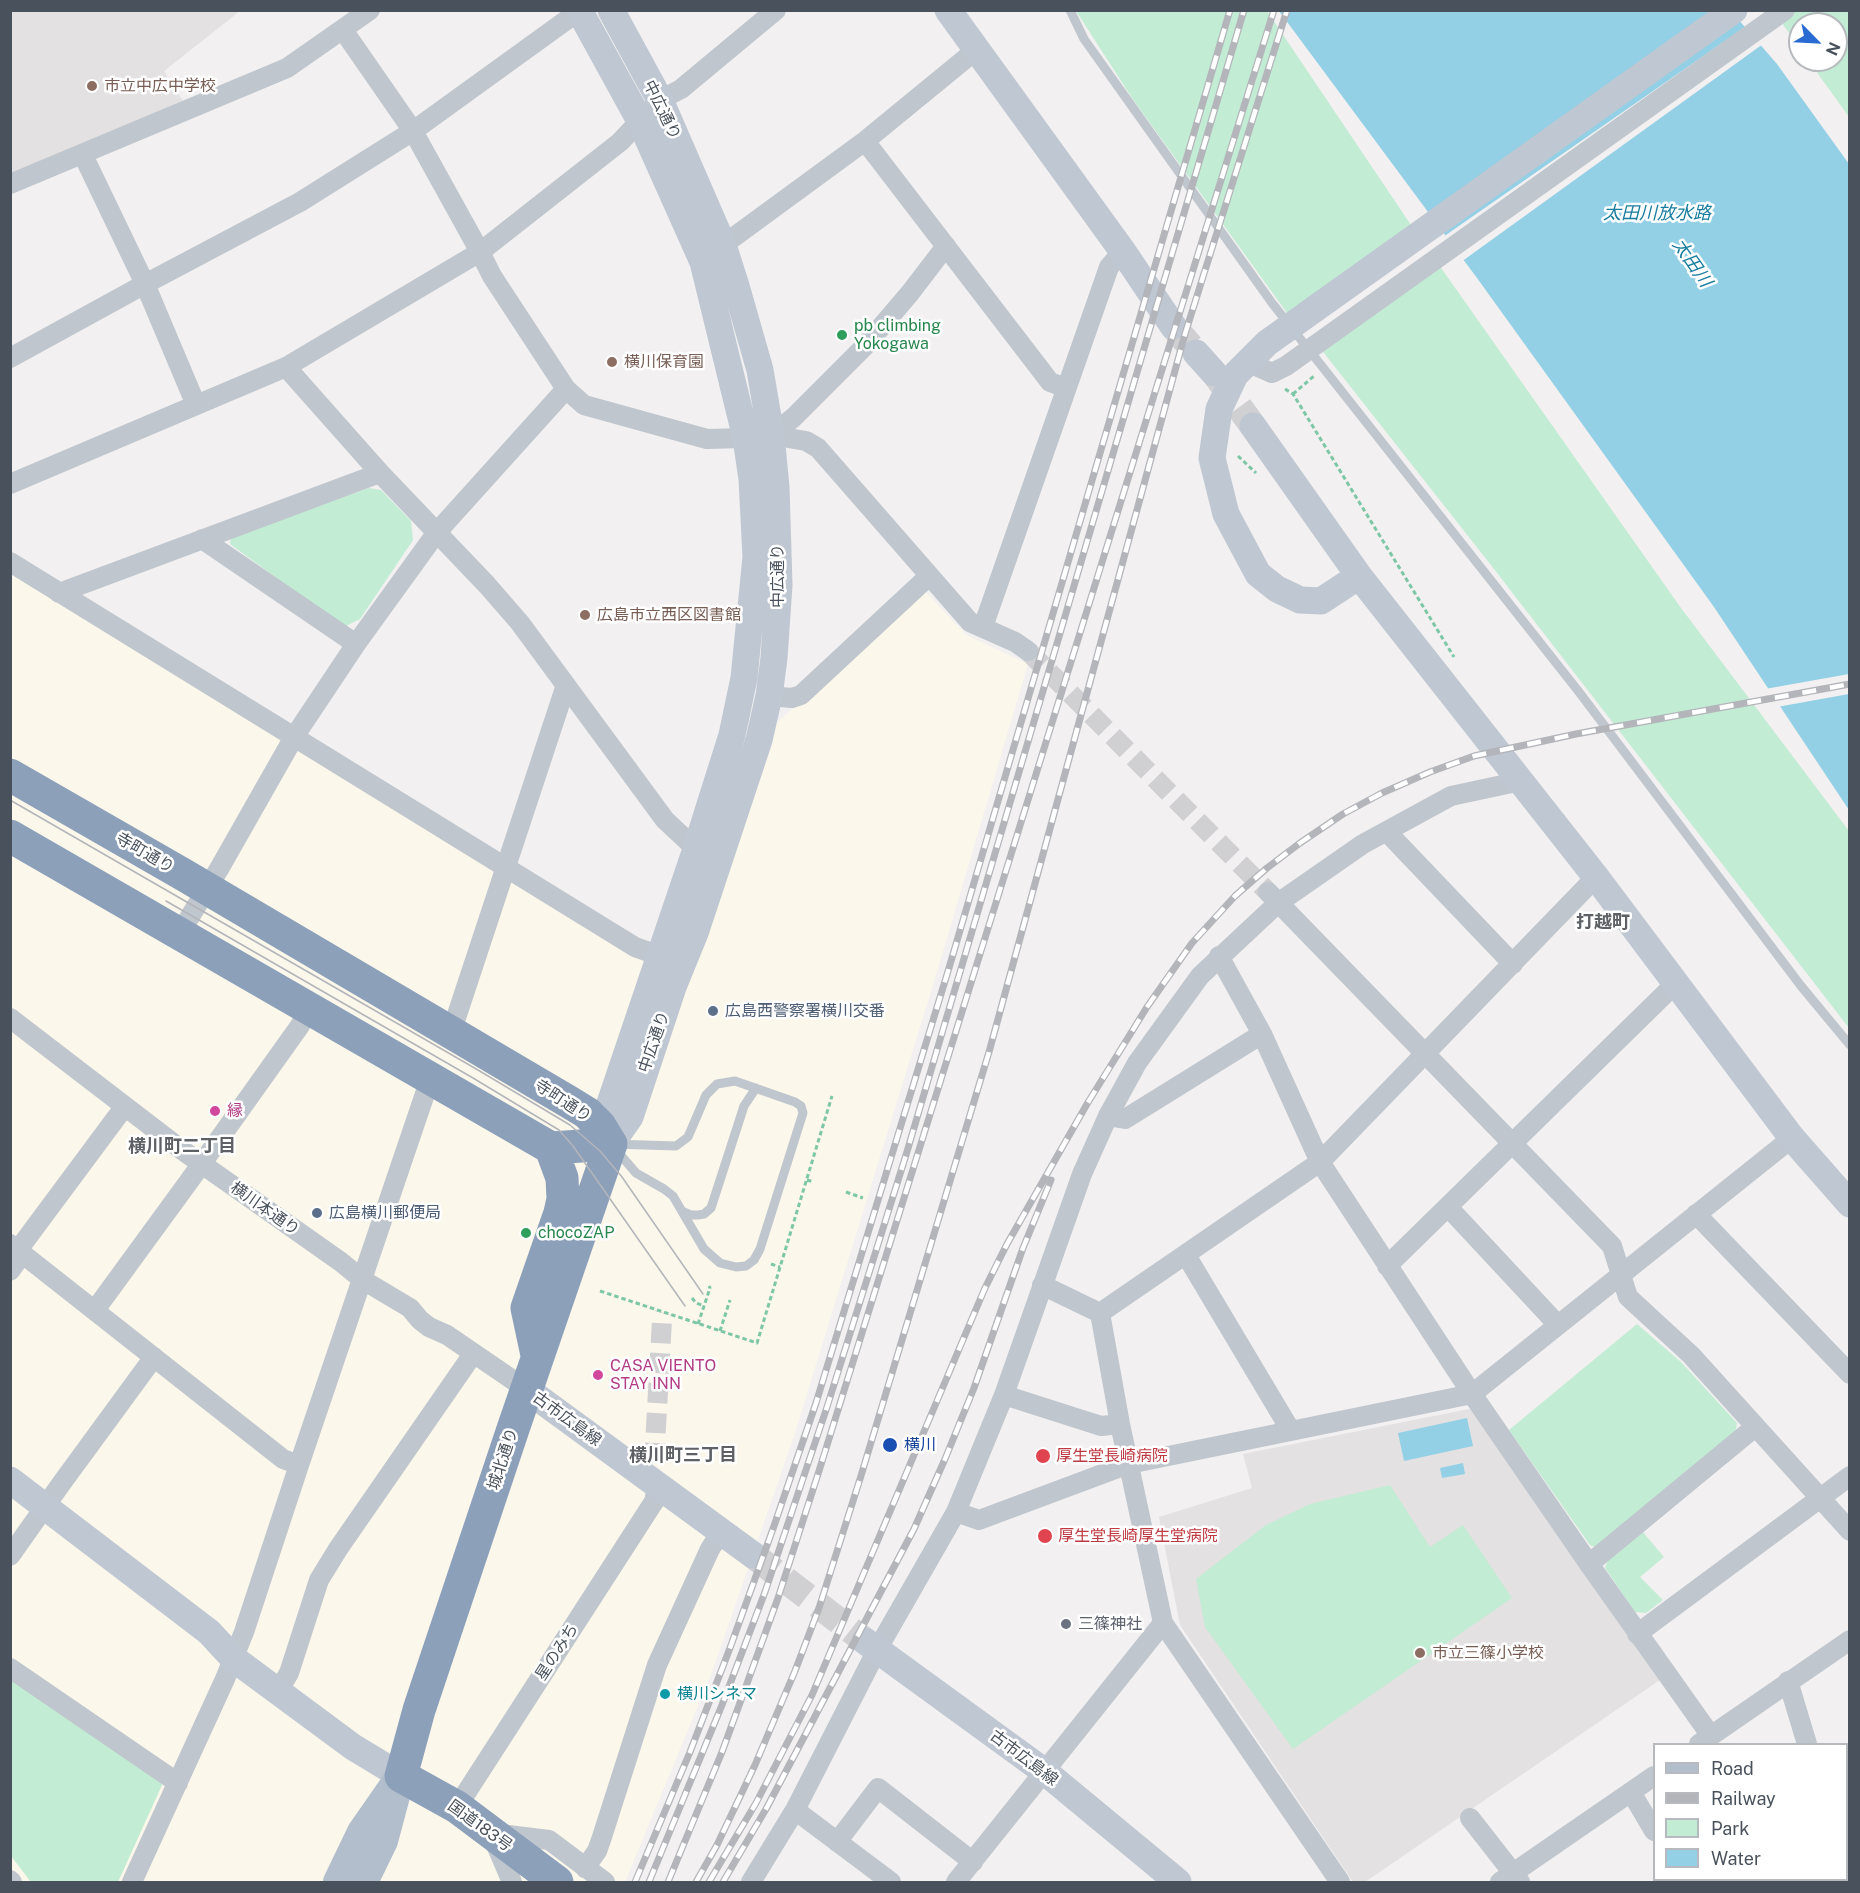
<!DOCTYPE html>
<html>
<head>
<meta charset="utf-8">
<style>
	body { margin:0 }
	#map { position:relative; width:1860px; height:1893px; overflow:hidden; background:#f2f0f0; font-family:"Public Sans",sans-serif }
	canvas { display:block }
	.frame { position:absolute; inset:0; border:12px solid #49525c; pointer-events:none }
	.legend { position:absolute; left:1653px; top:1743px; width:195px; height:138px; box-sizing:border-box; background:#fff; border:2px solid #b6babe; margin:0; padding:8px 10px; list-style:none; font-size:18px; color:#49525c }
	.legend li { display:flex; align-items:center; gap:12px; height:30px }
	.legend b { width:30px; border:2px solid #b6babe }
	.north { position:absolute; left:1788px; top:12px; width:60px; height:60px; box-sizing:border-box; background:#fff; border:2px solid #b6babe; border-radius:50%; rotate:114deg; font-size:16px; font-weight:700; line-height:24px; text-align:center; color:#49525c }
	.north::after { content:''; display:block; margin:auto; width:21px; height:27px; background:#296bd3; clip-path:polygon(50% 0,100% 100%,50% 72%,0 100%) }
</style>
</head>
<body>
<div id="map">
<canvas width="1860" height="1893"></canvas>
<div class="frame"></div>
<ul class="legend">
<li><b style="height:8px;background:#b2becc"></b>Road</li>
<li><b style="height:8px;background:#b3b5ba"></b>Railway</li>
<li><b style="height:16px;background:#c3ecd4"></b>Park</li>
<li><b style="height:16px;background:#93d0e5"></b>Water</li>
</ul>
<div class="north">N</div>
</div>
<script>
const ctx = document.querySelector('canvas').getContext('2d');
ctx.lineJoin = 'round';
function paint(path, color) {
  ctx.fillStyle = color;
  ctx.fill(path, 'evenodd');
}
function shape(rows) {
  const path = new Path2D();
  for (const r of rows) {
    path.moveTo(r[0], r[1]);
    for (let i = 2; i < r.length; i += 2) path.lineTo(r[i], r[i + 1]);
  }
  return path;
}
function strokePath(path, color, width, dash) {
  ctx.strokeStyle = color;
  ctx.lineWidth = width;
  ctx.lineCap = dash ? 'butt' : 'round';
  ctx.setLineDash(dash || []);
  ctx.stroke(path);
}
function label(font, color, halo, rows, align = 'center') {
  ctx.font = font + ' "Public Sans","Noto Sans JP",sans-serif';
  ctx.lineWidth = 5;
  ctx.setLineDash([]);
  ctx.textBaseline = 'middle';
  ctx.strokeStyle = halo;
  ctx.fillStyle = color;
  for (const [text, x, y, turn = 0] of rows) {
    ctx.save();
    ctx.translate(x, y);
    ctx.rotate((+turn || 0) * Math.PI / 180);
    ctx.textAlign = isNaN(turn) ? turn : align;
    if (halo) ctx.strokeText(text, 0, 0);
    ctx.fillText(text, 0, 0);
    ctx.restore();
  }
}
paint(shape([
	[11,560,666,969,737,758,925,591,966,635,1028,664,936,975,794,1436,712,1672,625,1882,17,1882,11,1873]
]), '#fbf7eb');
paint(shape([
	[11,11,240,11,164,71,183,101,11,176],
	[1469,1409,1475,1411,1660,1680,1365,1882,1353,1882,1180,1625,1159,1517,1252,1488,1243,1454]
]), '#e3e1e1');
paint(shape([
	[1076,11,1267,11,1415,231,1295,324,1134,101],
	[1773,11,1849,11,1849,117,1808,60,1836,60,1836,24,1800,24,1800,48],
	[1439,265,1681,608,1849,831,1849,1028,1494,569,1320,348],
	[369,488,381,490,411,521,413,540,360,619,344,627,230,544,231,537],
	[1637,1324,1681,1362,1737,1423,1735,1436,1599,1549,1590,1545,1509,1430],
	[1390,1485,1430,1547,1463,1525,1512,1598,1293,1749,1205,1627,1196,1579,1266,1525,1310,1504],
	[1642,1531,1664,1557,1640,1577,1663,1600,1646,1613,1635,1612,1605,1568,1608,1559],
	[11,1674,163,1783,118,1882,31,1882,11,1856]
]), '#c3ecd4');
paint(shape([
	[1279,11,1731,11,1777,64,1849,164,1849,810,1714,607,1477,278],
	[1467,1418,1473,1446,1404,1461,1398,1433],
	[1463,1463,1465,1474,1442,1478,1440,1468]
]), '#93d0e5');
paint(shape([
	[1748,25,1763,44,1461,262,1443,237],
	[1849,674,1849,694,1777,707,1765,689]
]), '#f2f0f0');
strokePath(shape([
	[1028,651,1268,892],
	[654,1463,662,1320,664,1313]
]), '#d0d0d2', 20, [20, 10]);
strokePath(shape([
	[1173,326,1196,353],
	[1215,374,1253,426],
	[753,1555,865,1641]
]), '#d0d0d2', 27, [27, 14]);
strokePath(shape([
	[1285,389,1293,394,1454,657],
	[1293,394,1314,376],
	[1238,456,1256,473],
	[807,1180,814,1182],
	[846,1192,863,1198],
	[771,1264,780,1267],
	[600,1291,757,1343,832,1096],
	[692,1298,696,1303,704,1306],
	[698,1324,710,1288,709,1286],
	[720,1331,730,1300]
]), '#7dc7a6', 3, [4.5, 3]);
strokePath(shape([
	[1070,10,1084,39,1272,303,1579,692,1801,986,1850,1045],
	[735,1081,795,1102,801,1106,803,1113,760,1249,754,1260,746,1266,736,1267,720,1263,704,1249,673,1196,664,1189,636,1173,611,1144,676,1146,688,1137,706,1095,717,1084,735,1081],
	[682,1211,691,1215,698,1215,704,1214,711,1208,744,1106,756,1088]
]), '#bfc6cd', 9);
strokePath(shape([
	[343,30,413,131,480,252,492,276,566,389,584,405,707,439,746,438,771,435,806,441,818,448,970,622,1015,642,1028,651],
	[865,141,1050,382,1066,388],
	[83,155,145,284,196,405],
	[10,184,287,68,370,10],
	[723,245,865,141,976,50],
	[10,358,145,284,300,202,413,131,579,11],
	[1247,362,1272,373,1286,366,1785,10],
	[286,367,380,473,487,585,520,623,665,820,696,849,707,853],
	[771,435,793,418,864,347,910,293,946,246],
	[10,484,286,367,480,252,620,142,660,100,681,89,776,10],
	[202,539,356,644],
	[10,562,635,947,660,956],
	[59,593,380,473],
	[983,627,1109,267,1115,260,1124,253],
	[769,696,792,698,801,695,929,576],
	[1387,832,1513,964],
	[1268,892,1612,1246,1628,1297,1691,1355,1850,1531],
	[180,933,219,869,294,737,356,644,437,532,566,389],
	[1219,956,1262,1034,1320,1162,1472,1394,1589,1564,1711,1736],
	[10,1018,182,1150,341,1262,363,1280,410,1308,420,1320,429,1327,447,1335,526,1389],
	[451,1033,566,685],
	[1108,1116,1125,1119,1262,1034],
	[1448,1207,1558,1325],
	[1696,1214,1850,1374],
	[10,1244,283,1459,299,1465],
	[18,1250,125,1106],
	[1186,1255,1291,1431],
	[1387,1266,1676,983],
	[10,1271,23,1253],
	[1042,1285,1100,1313,1120,1424,1163,1623,1340,1882],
	[95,1310,195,1173,299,1027,310,1009],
	[1100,1313,1320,1162,1596,877],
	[1004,1395,1101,1426,1120,1424],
	[956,1512,979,1520,1129,1464,1472,1394,1792,1138],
	[10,1556,61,1484,154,1357],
	[1589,1564,1755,1427],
	[1637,1634,1850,1476],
	[10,1668,178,1783],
	[1788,1681,1807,1744],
	[278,1691,289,1673,319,1580,338,1549,473,1354],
	[1699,1744,1850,1640],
	[1631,1792,1654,1831],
	[457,1807,655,1500,655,1496],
	[795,1810,891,1882],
	[1470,1818,1520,1882],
	[1846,1825,1850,1823],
	[500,1834,549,1840,605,1882],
	[493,1838,512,1882],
	[837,1842,878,1788,973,1862],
	[585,1868,597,1851,601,1840,657,1665,710,1549,721,1532],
	[10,1880,12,1882],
	[1684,1880,1686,1882],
	[1830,1880,1831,1882],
	[132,1882,225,1679,244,1632,299,1465,430,1079],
	[751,1882,795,1810,877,1650,956,1512,1004,1395,1082,1174,1108,1116,1137,1063,1200,976,1278,903,1363,844,1451,796,1521,781],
	[956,1882,1163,1623],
	[1500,1882,1654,1776],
	[1768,1882,1772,1880]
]), '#bfc6cd', 20);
strokePath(shape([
	[579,10,640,121,703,262,746,438,752,479,756,557,744,678,732,735,696,849,608,1109,611,1144],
	[948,10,1124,253,1173,326],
	[1196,353,1214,373],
	[1253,426,1359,576,1596,877,1792,1138,1850,1204],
	[1359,576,1321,601,1300,600,1277,589,1258,574,1226,514,1212,458,1219,409,1235,375,1267,343,1734,10],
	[611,1144,630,1117,673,987,695,933,759,740,769,696,774,658,779,585,776,487,771,435,760,370,736,286,723,245,660,100,611,10],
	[526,1389,753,1555],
	[10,1480,209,1632,234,1659,249,1670,353,1747,401,1776],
	[865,1641,1045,1772,1178,1882]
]), '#bfc7d2', 27);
strokePath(shape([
	[338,1882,362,1832,401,1776],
	[363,1882,383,1841,395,1796]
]), '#b2becc', 30);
strokePath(shape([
	[10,775,184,875,569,1102,587,1113,600,1126,611,1144],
	[10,836,551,1148,611,1144],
	[537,1355,527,1308,560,1213,563,1199,562,1178,551,1148],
	[557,1882,457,1807,401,1776,419,1710,513,1429,611,1144]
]), '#8ca0ba', 33);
strokePath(shape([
	[10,800,478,1070,570,1125,600,1151,622,1177,703,1294],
	[166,901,473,1078,559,1130,573,1146,685,1306]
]), '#b3b5ba', 1.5);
const rail = shape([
	[635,1882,690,1752,730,1648,774,1526,816,1403,949,968,1230,10],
	[649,1882,722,1705,765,1592,827,1407,906,1155,1244,10],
	[668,1882,722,1752,741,1700,778,1598,819,1471,1274,10],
	[696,1882,717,1845,755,1765,795,1671,819,1608,860,1479,989,1052,1185,334,1287,10],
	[709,1882,756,1803,812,1695,985,1288,1007,1244,1087,1104,1147,1007,1192,943,1235,896,1267,868,1300,843,1343,814,1382,793,1430,772,1474,756,1576,734,1850,684],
	[723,1882,766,1809,914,1529,945,1459,974,1388,1023,1248,1051,1180]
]);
strokePath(rail, '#b3b5ba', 7);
strokePath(rail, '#fff', 4.5, [14]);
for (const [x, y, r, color] of [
	[92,86,6,"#8d6e63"],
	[842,335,6,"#2e9e5b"],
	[612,362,6,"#8d6e63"],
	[585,615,6,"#8d6e63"],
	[713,1011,6,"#5c6f8a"],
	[215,1111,6,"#d1479c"],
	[317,1213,6,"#5c6f8a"],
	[526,1233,6,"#2e9e5b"],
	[598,1375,6,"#d1479c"],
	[890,1445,8,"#1a4fb4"],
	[1043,1456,8,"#e0444e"],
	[1045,1536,8,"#e0444e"],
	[1066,1624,6,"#6b7280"],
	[1420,1653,6,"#8d6e63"],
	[665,1694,6,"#0f9aa8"]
]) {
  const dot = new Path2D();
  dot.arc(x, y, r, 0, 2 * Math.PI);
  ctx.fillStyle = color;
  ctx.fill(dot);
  strokePath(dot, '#fff', 2);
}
label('16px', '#785e54', '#fff', [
	["市立中広中学校",104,86],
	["横川保育園",624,362],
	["広島市立西区図書館",597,615],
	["市立三篠小学校",1432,1653]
], 'left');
label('16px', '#49525c', '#fff', [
	["中広通り",662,110,64],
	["中広通り",778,576,-90],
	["寺町通り",145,853,30],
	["中広通り",654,1042,-71],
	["寺町通り",563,1101,33],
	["横川本通り",265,1209,35],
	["古市広島線",567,1419,36],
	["城北通り",503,1459,-72],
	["星のみち",557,1652,-57],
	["古市広島線",1024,1758,37],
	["国道183号",480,1826,36]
]);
label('16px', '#27864d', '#fff', [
	["pb climbing",854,326],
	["Yokogawa",854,344],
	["chocoZAP",538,1233]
], 'left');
label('16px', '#4e5e75', '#fff', [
	["広島西警察署横川交番",725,1011],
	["広島横川郵便局",329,1213]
], 'left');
label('16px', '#b23c85', '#fff', [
	["縁",227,1111],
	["CASA VIENTO",610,1366],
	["STAY INN",610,1384]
], 'left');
label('16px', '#164399', '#fff', [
	["横川",904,1445]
], 'left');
label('16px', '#be3a42', '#fff', [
	["厚生堂長崎病院",1056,1456],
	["厚生堂長崎厚生堂病院",1058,1536]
], 'left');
label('16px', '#5b616d', '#fff', [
	["三篠神社",1078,1624]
], 'left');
label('16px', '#0d838f', '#fff', [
	["横川シネマ",677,1694]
], 'left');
label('italic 18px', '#197d9f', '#fff', [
	["太田川放水路",1657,213],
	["太田川",1692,263,55]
]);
label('bold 18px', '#5d6064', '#fff', [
	["打越町",1603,922],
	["横川町二丁目",182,1146],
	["横川町三丁目",683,1455]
]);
</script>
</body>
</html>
